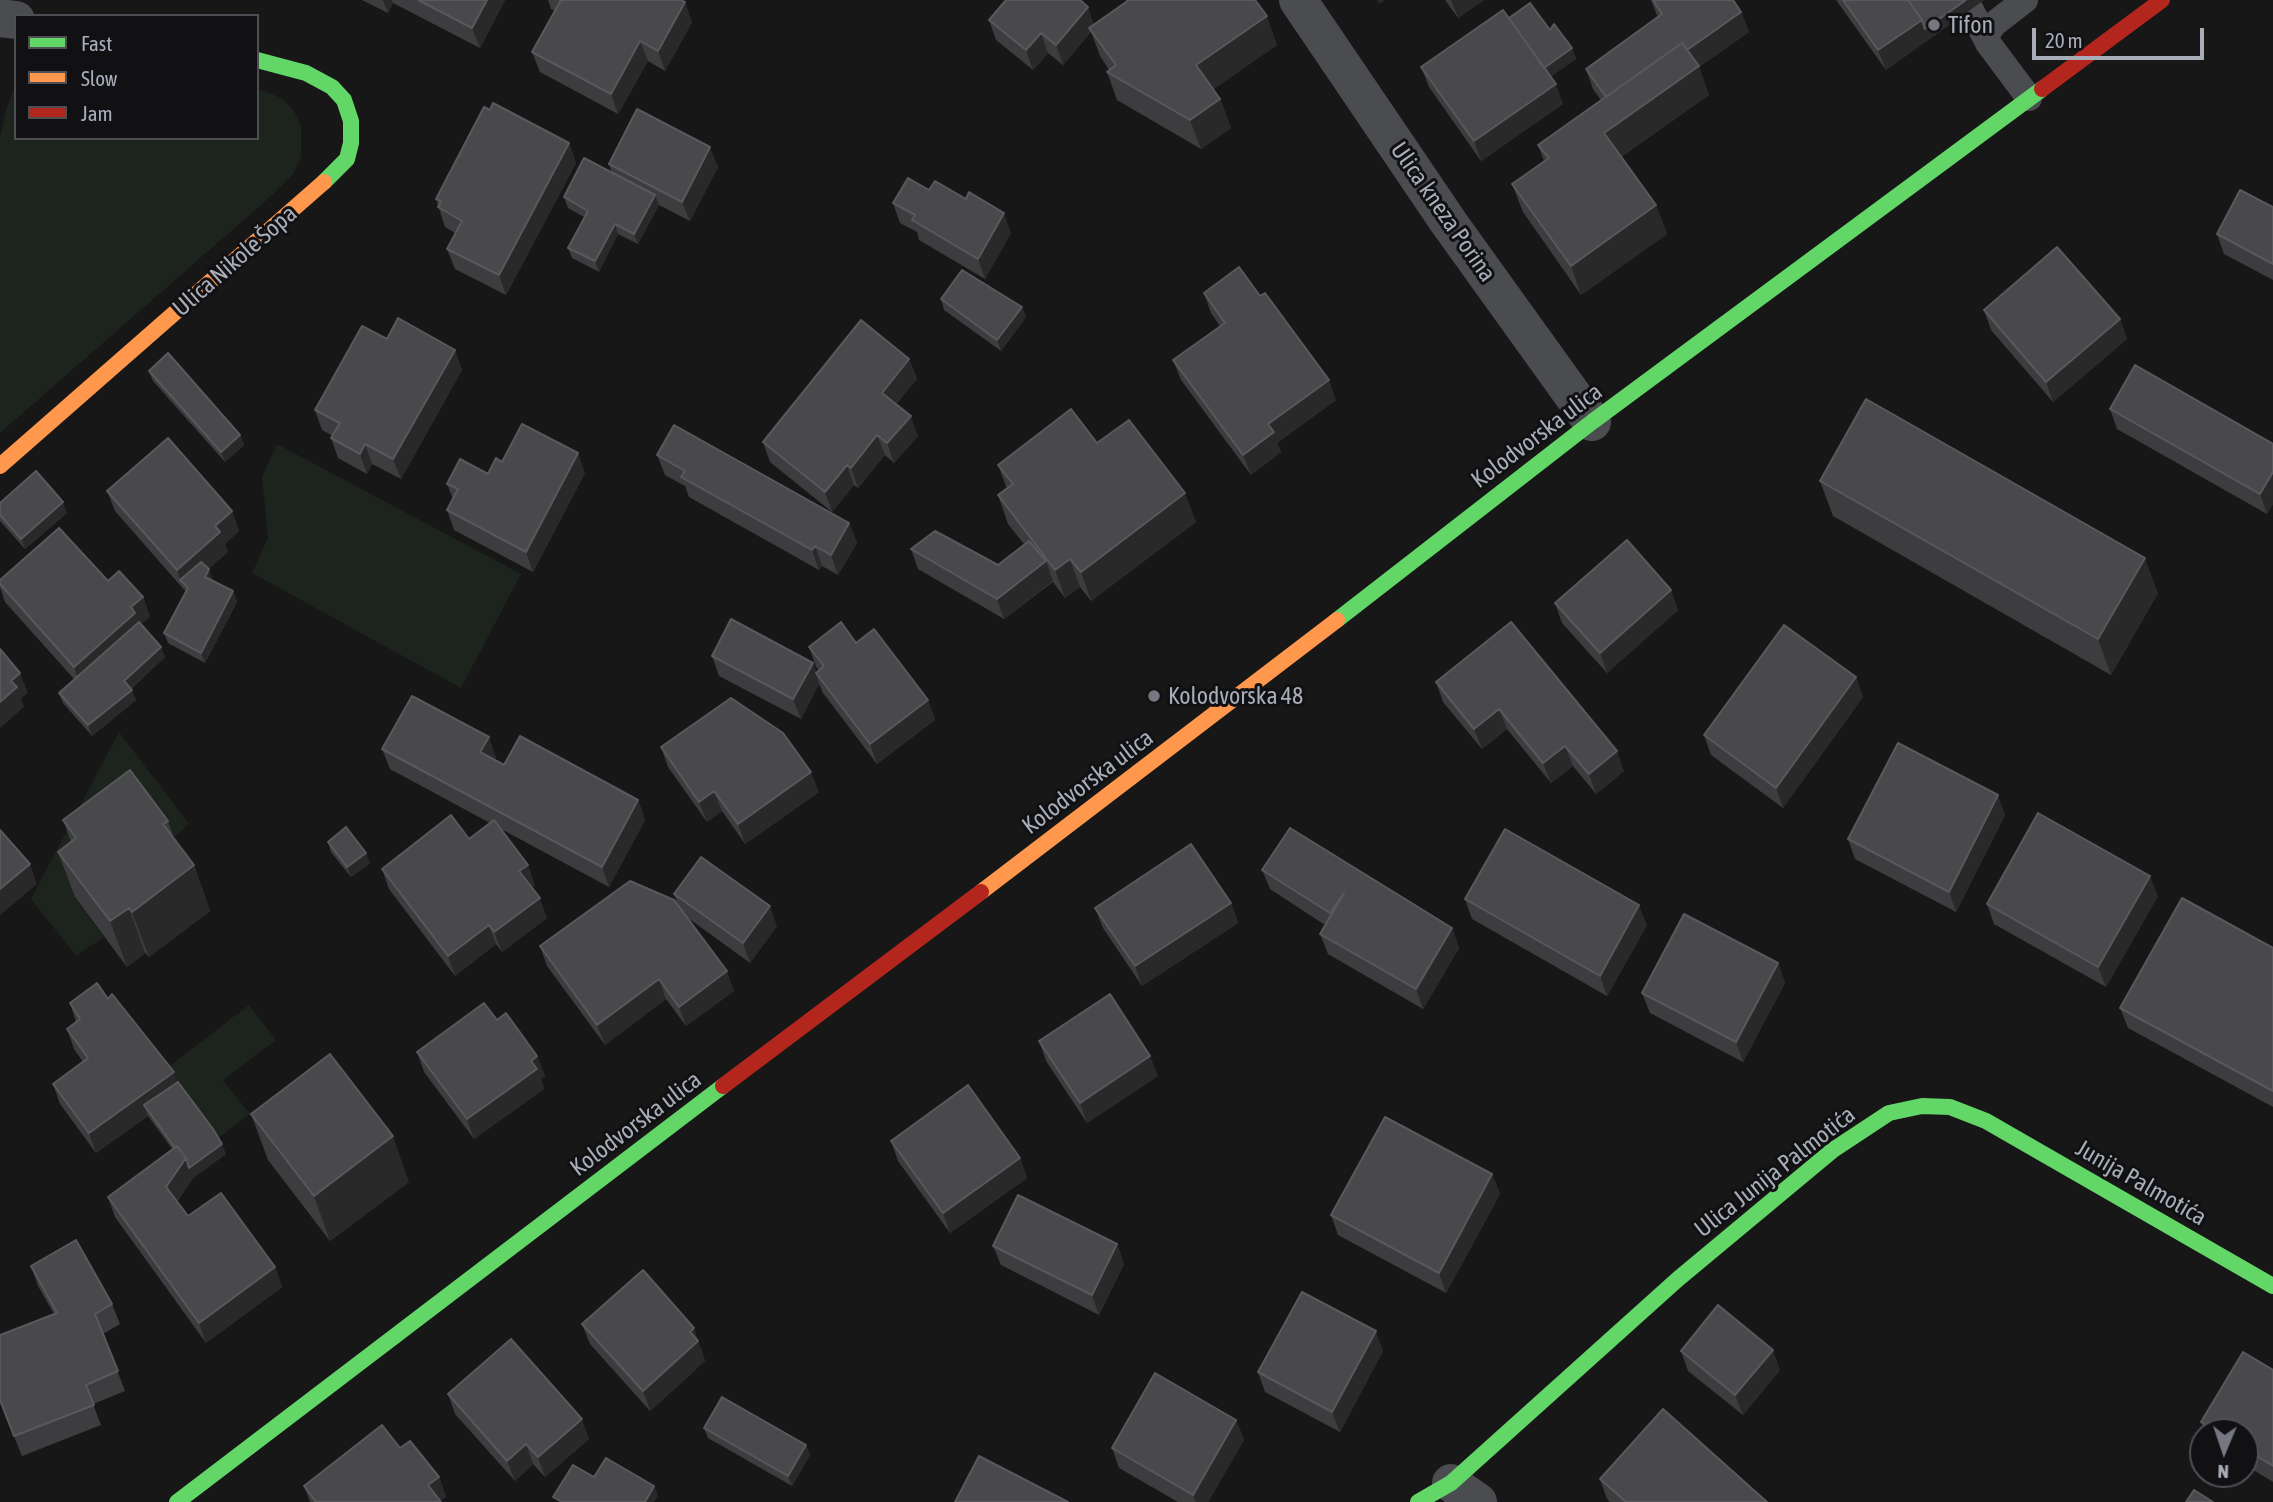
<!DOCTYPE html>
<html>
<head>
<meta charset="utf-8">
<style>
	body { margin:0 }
	#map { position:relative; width:2273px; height:1502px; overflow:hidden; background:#171717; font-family:"Asap Condensed",sans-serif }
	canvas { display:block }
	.legend { position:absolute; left:14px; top:14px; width:245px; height:126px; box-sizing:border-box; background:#111113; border:2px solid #4d4f55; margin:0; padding:9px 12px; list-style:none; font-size:21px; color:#a8adb8 }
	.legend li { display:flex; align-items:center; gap:14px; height:35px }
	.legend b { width:35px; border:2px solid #4d4f55 }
	.north { position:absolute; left:2189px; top:1418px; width:70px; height:70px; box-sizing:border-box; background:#111113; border:2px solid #4d4f55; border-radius:50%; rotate:182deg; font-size:19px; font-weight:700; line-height:28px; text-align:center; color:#a8adb8 }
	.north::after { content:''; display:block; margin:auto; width:24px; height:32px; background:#757880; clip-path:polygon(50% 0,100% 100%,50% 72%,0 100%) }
	.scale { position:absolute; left:2032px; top:28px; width:172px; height:32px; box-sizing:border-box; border:4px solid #a8adb8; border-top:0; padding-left:9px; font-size:21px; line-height:24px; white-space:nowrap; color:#a8adb8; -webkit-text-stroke:5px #111113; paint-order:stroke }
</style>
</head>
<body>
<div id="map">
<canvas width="2273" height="1502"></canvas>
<ul class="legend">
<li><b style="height:9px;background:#63d668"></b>Fast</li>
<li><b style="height:9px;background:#ff974d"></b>Slow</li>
<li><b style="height:9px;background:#b3261e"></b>Jam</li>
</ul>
<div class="north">N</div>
<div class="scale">20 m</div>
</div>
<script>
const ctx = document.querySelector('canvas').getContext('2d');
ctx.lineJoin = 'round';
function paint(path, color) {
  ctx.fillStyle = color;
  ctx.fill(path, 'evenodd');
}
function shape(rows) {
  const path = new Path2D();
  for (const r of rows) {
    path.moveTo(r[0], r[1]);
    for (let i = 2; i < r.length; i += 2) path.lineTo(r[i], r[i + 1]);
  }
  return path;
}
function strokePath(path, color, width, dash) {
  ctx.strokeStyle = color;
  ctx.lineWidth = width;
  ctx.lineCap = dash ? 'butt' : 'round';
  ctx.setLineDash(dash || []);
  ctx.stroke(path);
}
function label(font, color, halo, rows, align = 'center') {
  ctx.font = font + ' "Asap Condensed",sans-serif';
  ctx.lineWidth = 6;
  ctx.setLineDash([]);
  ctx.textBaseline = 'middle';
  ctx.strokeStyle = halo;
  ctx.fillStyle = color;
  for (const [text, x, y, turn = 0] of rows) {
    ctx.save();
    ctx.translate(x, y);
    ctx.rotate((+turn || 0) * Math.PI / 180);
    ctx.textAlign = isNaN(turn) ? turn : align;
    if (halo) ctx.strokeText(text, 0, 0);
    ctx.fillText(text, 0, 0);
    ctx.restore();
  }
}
paint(shape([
	[16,85,16,138,257,138,257,90,267,92,283,99,294,111,301,126,301,158,293,174,270,197,0,433,0,137,7,107],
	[277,444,521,574,461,688,252,573,268,538,262,477],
	[119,732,189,824,167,843,75,898,104,937,76,956,31,899],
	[249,1005,276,1040,223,1080,250,1114,217,1139,164,1070]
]), '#1d241e');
strokePath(shape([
	[2025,0,1994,24,1986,35,1988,43,2029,98],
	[1971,10,1986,39]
]), '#4b4c50', 26);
strokePath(shape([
	[1298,0,1449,223,1592,422],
	[0,18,16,20],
	[1451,1483,1478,1502]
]), '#4b4c50', 38);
strokePath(shape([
	[257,60,306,73,332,87,344,100,351,121,351,143,347,159,324,182],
	[1337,620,1592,422,2042,89],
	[177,1502,723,1086],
	[1418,1502,1451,1483,1678,1279,1833,1150,1889,1113,1922,1106,1950,1107,1986,1121,2273,1286]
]), '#63d668', 16);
strokePath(shape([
	[0,466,324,182],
	[981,892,1337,620]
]), '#ff974d', 16);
strokePath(shape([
	[2042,89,2162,0],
	[723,1086,981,892]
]), '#b3261e', 16);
paint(shape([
	[362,0,505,0,480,48,393,3,388,13],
	[548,0,681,0,692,22,665,71,648,61,618,114,540,72,532,52,555,11,551,9],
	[1125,0,1255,0,1277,45,1213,89,1220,99,1231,128,1201,149,1117,100,1107,72,1109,70,1100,56,1091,32,1063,65,1048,53,1033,70,996,40,989,20,1094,24,1127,2],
	[1445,0,1484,0,1458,18],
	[1651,0,1733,0,1741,12,1749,32,1699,67,1709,95,1621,157,1656,205,1667,234,1581,295,1523,212,1512,184,1544,161,1538,145,1601,100,1593,89,1586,69,1658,18],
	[1836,0,1984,0,1886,70],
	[1509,18,1550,30,1572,48,1576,59,1550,77,1563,104,1481,161,1429,87,1421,67],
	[490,110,569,143,576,163,506,295,455,269,447,249,455,233,445,227,436,199],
	[609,164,718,167,690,221,659,205,638,244,618,234,599,272,572,258,568,248,584,217,568,208,564,197,612,173],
	[929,190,1011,233,985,279,919,240,917,232,900,223,893,203],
	[2273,207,2273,280,2224,254,2217,234],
	[1204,293,1336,400,1277,443,1281,452,1251,475,1181,380,1173,360,1220,326,1211,313],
	[941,299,1022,307,1026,317,1001,351,944,310],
	[1984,310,2120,319,2127,339,2053,402,1991,330],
	[387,339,455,350,462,370,401,479,372,464,367,474,338,458,331,438,333,436,322,430,315,410],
	[909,359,917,379,896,404,918,436,894,463,885,455,858,488,854,485,832,512,770,462,763,442],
	[149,371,240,435,244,445,225,462,153,381],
	[2110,409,2273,444,2273,504,2267,514,2117,429],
	[1097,443,1196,522,1091,601,1080,587,1065,598,1053,582,1004,619,918,569,911,549,998,565,1024,544,1008,524,998,495,1007,489,998,465],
	[657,455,849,523,857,543,838,575,822,566,819,570,689,497,685,486,665,475],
	[502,462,585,473,533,572,454,530,447,510,453,499,447,484,488,474],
	[1820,481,2158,593,2111,675,1833,516],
	[107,491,232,511,239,531,225,544,228,552,208,569,212,580,233,591,237,602,205,663,168,643,164,633,186,592,115,511],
	[0,503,67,513,25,549,0,521],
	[0,580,108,581,143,597,150,617,141,624,165,657,131,689,136,700,92,736,63,703,59,693,74,679,5,602,0,587],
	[1671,590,1678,610,1607,673,1562,623,1555,603],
	[1511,622,1624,771,1596,794,1573,766,1551,783,1507,729,1482,749,1443,702,1436,682],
	[856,643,928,700,935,720,877,764,823,693,819,684,801,719,719,676,712,656,813,663,816,672,819,670,816,667,809,647],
	[1856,677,1863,697,1783,808,1711,755,1704,735],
	[661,747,819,792,745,844,722,811,707,822,668,767],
	[382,749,496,757,494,759,504,765,638,800,645,820,609,887,501,829,535,885,532,887,547,918,502,952,496,944,455,976,389,889,382,869,469,839,490,823,390,769],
	[2005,815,1956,912,1855,859,1848,839],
	[63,820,168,821,174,839,194,865,210,911,149,957,145,953,127,967,75,897,58,852,71,842],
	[328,842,370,863,351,877,331,852],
	[1262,870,1452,928,1459,948,1423,1009,1328,954,1320,934,1325,925,1270,889],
	[674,894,777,926,750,963,688,918,734,991,686,1026,666,999,605,1045,547,966,540,946,678,906],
	[2158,896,2106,987,1994,924,1987,904],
	[1465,899,1647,925,1607,996,1472,919],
	[1231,903,1238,923,1142,986,1103,928,1095,908],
	[2273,948,2273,1107,2128,1028,2120,1008],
	[1778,963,1785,983,1743,1062,1650,1013,1642,993],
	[108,999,178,1082,226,1154,193,1178,177,1202,188,1216,275,1267,282,1287,206,1343,115,1217,108,1197,173,1150,148,1116,96,1153,60,1104,53,1084,83,1062,74,1049,67,1029,76,1022,70,1003],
	[497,1020,537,1056,545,1076,541,1079,544,1089,474,1139,424,1072,417,1052],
	[1039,1041,1158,1076,1087,1123,1046,1061],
	[251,1114,409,1182,330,1241,268,1160],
	[891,1141,1020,1158,1027,1178,950,1233,898,1161],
	[1492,1174,1500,1194,1446,1293,1338,1235,1331,1215],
	[1117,1244,1124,1264,1099,1315,1001,1265,993,1246],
	[31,1266,112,1304,120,1324,103,1334,125,1391,93,1404,101,1425,22,1456,0,1402,0,1335,54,1314,38,1286],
	[582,1324,702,1348,701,1349,705,1361,650,1411,590,1344],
	[1383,1351,1340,1432,1265,1392,1258,1372],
	[1681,1351,1780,1370,1743,1415,1688,1371],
	[2273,1370,2273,1482,2245,1465,2245,1432,2204,1432,2201,1422],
	[448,1394,589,1439,545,1477,533,1464,515,1481,455,1414],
	[1236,1420,1244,1440,1208,1502,1178,1502,1119,1468,1112,1448],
	[704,1428,806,1445,810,1455,792,1486,708,1438],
	[400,1448,439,1477,446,1497,440,1501,441,1502,310,1502,304,1486],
	[1600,1479,1767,1502,1610,1502,1607,1499]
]), '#3d3d3f');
paint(shape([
	[383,0,392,0,393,3,388,13],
	[487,0,505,0,480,48,472,28],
	[1377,0,1385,0,1379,4],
	[1451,0,1484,0,1458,18],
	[1966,0,1984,0,1886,70,1878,50,1922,20],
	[685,2,692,22,665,71,658,51],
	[1088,7,1095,27,1089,28,1091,32,1063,65,1056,45],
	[1741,12,1749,32,1699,67,1709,95,1615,161,1604,133,1611,104],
	[1267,16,1277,45,1207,94,1196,65],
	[1041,33,1048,53,1033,70,1026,50],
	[640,41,648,61,618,114,611,94],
	[1572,48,1576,59,1546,80,1542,69],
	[1556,84,1563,104,1481,161,1474,141],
	[1220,99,1231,128,1201,149,1190,120],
	[569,143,576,163,506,295,499,275],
	[710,147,718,167,690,221,682,202],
	[655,195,659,205,638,244,634,234],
	[1656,205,1667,234,1581,295,1571,266],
	[1004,213,1011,233,985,279,978,259],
	[615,224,618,234,599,272,595,261],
	[1022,307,1026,317,1001,351,997,340],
	[2120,319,2127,339,2053,402,2046,382],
	[455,350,462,370,401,479,393,459],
	[909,359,917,379,889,413,882,393],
	[1329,380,1336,400,1277,443,1281,452,1251,475,1243,455,1268,424],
	[911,416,918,436,894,463,887,443],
	[240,435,244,445,225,462,221,452],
	[877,435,885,455,858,488,851,468],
	[365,444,372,464,367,474,360,454],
	[578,453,585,473,533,572,526,552],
	[847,465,854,485,832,512,825,492],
	[2273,472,2273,504,2267,514,2260,494],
	[1185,493,1196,522,1091,601,1081,572],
	[63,502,67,513,25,549,21,539],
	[232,511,239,531,225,544,228,552,188,587,180,580,184,590,177,570,215,526],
	[849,523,857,543,838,575,831,555],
	[815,546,822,566,819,570,812,550],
	[2145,558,2158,593,2111,675,2098,639],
	[1070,559,1080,587,1065,598,1055,570],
	[1046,561,1053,581,1004,619,997,599],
	[209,569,213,580,209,587,205,577],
	[1671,590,1678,610,1607,673,1600,653],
	[233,591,237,602,205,663,201,653],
	[143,597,150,617,140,625,81,687,74,667,131,607],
	[161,647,165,657,128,691,124,681],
	[813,663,819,684,801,719,793,699],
	[20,673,28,693,21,698,24,707,0,728,0,702,11,681],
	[1856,677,1863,697,1783,808,1776,788],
	[132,690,136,700,92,736,88,725],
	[928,700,935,720,877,764,870,744],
	[1499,709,1507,729,1482,749,1474,729],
	[489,737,496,757,487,772,480,752],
	[1565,746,1573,766,1551,783,1543,763],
	[1617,751,1624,771,1596,794,1589,774],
	[811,772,819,792,745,844,738,824],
	[714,791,722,811,707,822,699,802],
	[1998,795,2005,815,1956,912,1949,892],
	[638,800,645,820,609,887,602,867],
	[366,853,370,863,351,877,347,867],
	[30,864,37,884,0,915,0,889],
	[194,865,210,911,149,957,132,912],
	[528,865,535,885,526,891,519,871],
	[2150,876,2158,896,2106,987,2098,967],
	[540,898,547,918,502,952,494,932],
	[1231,903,1238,923,1142,986,1135,966],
	[1639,905,1647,925,1607,996,1600,976],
	[770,906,777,926,750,963,743,943],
	[129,908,145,953,127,967,110,921],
	[489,925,496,944,455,976,448,956],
	[1452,928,1459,948,1423,1009,1416,989],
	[1778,963,1785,983,1743,1062,1736,1042],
	[727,971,734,991,686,1026,679,1007],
	[659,979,666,999,605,1045,597,1025],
	[537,1056,545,1076,541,1079,544,1089,474,1139,467,1119],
	[1150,1056,1158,1076,1087,1123,1080,1103],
	[174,1072,181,1092,144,1105,148,1116,96,1153,89,1133],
	[393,1136,409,1182,330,1241,314,1196],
	[222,1144,226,1154,193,1178,173,1207,166,1187,186,1158],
	[1020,1158,1027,1178,950,1233,943,1213],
	[1492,1174,1500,1194,1446,1293,1439,1273],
	[1117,1244,1124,1264,1099,1315,1092,1295],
	[275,1267,282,1287,206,1343,199,1323],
	[694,1328,705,1361,650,1411,643,1391],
	[1376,1331,1383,1351,1340,1432,1332,1412],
	[1773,1350,1780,1370,1743,1415,1735,1395],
	[582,1419,589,1439,545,1477,538,1457],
	[1236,1420,1244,1440,1208,1502,1196,1502,1193,1495],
	[526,1444,533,1464,515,1481,507,1461],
	[806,1445,810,1455,792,1486,788,1476],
	[439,1477,446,1497,439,1502,428,1485],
	[654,1486,658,1496,654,1502,645,1502]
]), '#29292a');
const building = shape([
	[418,0,487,0,472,28,418,0],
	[561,0,681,0,685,2,658,51,640,41,611,94,532,52,561,0],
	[1006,0,1080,0,1088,7,1056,45,1041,33,1026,50,989,20,1006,0],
	[1129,0,1255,0,1267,16,1196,65,1220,99,1190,120,1107,72,1116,65,1089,28,1129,0],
	[1653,0,1733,0,1741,12,1687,50,1682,43,1606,97,1586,69,1662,14,1653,0],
	[1843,0,1908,0,1922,20,1878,50,1843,0],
	[1908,0,1966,0,1925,29,1922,20,1908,0],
	[1530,3,1550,30,1554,24,1572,48,1544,68,1509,18,1530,3],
	[1503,10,1556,84,1474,141,1421,67,1503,10],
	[1682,43,1699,66,1604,133,1656,205,1571,266,1512,184,1549,158,1538,145,1682,43],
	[493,103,569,143,499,275,447,249,462,221,438,207,441,201,436,199,484,107,490,110,493,103],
	[637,109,710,147,682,202,609,164,637,109],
	[584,158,655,195,634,234,615,224,595,261,568,248,588,211,564,197,584,158],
	[908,178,929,190,935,181,966,199,969,192,1004,213,978,259,912,220,915,215,893,203,908,178],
	[2240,190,2273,207,2273,264,2217,234,2240,190],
	[2057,247,2120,319,2046,382,1984,310,2057,247],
	[1239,267,1260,296,1265,293,1329,380,1268,424,1274,432,1243,455,1173,360,1225,323,1204,293,1239,267],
	[962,270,1022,307,997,340,941,299,962,270],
	[398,318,455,350,393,459,365,444,360,454,331,438,340,423,315,410,362,326,387,339,398,318],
	[861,320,909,359,882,393,911,416,887,443,877,435,851,468,847,465,825,492,763,442,861,320],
	[168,353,240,435,221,452,149,371,168,353],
	[2135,365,2273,444,2273,472,2260,494,2110,409,2135,365],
	[1866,399,2145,558,2098,639,1820,481,1866,399],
	[1071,409,1097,443,1129,420,1185,493,1081,572,1070,559,1055,570,998,495,1013,484,998,465,1071,409],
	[522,424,578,453,526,552,447,510,458,489,447,484,460,459,488,474,496,458,502,462,522,424],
	[674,425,849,523,831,555,815,546,812,550,681,477,685,471,657,455,674,425],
	[168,438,232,511,215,526,220,532,177,570,107,491,168,438],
	[36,471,63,502,21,539,0,515,0,503,36,471],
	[59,528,108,581,119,571,143,597,131,607,135,613,74,667,0,584,0,580,59,528],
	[935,531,998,565,1029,541,1046,561,997,599,911,549,935,531],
	[1627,540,1671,590,1600,653,1555,603,1627,540],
	[201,562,209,569,205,577,233,591,201,653,164,633,188,588,180,580,201,562],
	[731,619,813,663,793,699,712,656,731,619],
	[139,622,161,647,124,681,132,690,88,725,59,693,139,622],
	[841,622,856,643,874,629,928,700,870,744,816,673,824,666,809,647,841,622],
	[1511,622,1617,751,1589,774,1565,746,1543,763,1499,709,1474,729,1436,682,1511,622],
	[1784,625,1856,677,1776,788,1704,735,1784,625],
	[0,649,20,673,11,681,17,687,0,702,0,649],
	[412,696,489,737,480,752,504,765,520,736,638,800,602,867,382,749,412,696],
	[731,698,783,733,811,772,738,824,714,791,699,802,661,747,731,698],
	[1898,743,1998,795,1949,892,1848,839,1898,743],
	[130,770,168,821,163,824,194,865,132,912,129,908,110,921,58,852,76,838,63,820,130,770],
	[2038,813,2150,876,2098,967,1987,904,2038,813],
	[451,815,469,839,494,820,528,865,519,871,540,898,494,932,489,925,448,956,382,869,451,815],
	[346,827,366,853,347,867,328,842,346,827],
	[1290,828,1452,928,1416,989,1320,934,1344,893,1330,913,1262,870,1290,828],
	[1505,829,1639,905,1600,976,1465,899,1505,829],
	[0,830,30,864,0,889,0,830],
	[1191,844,1231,903,1135,966,1095,908,1191,844],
	[701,857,770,906,743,943,674,894,701,857],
	[630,881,674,900,727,971,679,1007,659,979,597,1025,540,946,630,881],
	[2182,898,2273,948,2273,1091,2120,1008,2182,898],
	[1684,914,1778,963,1736,1042,1642,993,1684,914],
	[97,983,108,999,112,994,174,1072,89,1133,53,1084,88,1058,67,1029,80,1019,70,1003,97,983],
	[1110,994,1150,1056,1080,1103,1039,1041,1110,994],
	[484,1003,497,1020,506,1013,537,1056,531,1061,537,1069,467,1119,417,1052,484,1003],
	[330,1054,393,1136,314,1196,251,1114,330,1054],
	[178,1082,213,1129,222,1144,189,1168,186,1158,177,1146,175,1148,144,1105,178,1082],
	[968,1085,1020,1158,943,1213,891,1141,968,1085],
	[1385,1117,1492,1174,1439,1273,1331,1215,1385,1117],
	[177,1146,186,1158,166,1187,188,1216,221,1193,275,1267,199,1323,108,1197,177,1146],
	[1018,1195,1117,1244,1092,1295,993,1246,1018,1195],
	[76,1240,112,1304,95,1314,118,1371,86,1385,94,1405,14,1436,0,1400,0,1335,57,1313,31,1266,76,1240],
	[643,1270,694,1328,690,1332,698,1341,643,1391,582,1324,643,1270],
	[1302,1292,1376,1331,1332,1412,1258,1372,1302,1292],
	[1718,1305,1773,1350,1735,1395,1681,1351,1718,1305],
	[511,1339,582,1419,538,1457,526,1444,507,1461,448,1394,511,1339],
	[2243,1352,2273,1370,2273,1466,2245,1449,2245,1432,2217,1432,2201,1422,2243,1352],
	[1155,1373,1236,1420,1193,1495,1112,1448,1155,1373],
	[722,1397,806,1445,788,1476,704,1428,722,1397],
	[1663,1409,1767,1502,1626,1502,1600,1479,1663,1409],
	[382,1425,400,1448,410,1441,439,1477,428,1485,441,1502,316,1502,304,1486,382,1425],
	[979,1456,1068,1502,955,1502,979,1456],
	[606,1458,654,1486,645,1502,562,1502,553,1497,573,1465,594,1477,606,1458],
	[2194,1490,2213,1502,2186,1502,2194,1490]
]);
paint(building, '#49494c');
strokePath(building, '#58595d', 2);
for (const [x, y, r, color] of [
	[1934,25,7,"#757880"],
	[1154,696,7,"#757880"]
]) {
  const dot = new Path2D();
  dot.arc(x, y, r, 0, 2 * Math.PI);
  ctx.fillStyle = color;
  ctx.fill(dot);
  strokePath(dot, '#111113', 2.5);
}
label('24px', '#a8adb8', '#111113', [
	["Tifon",1948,25],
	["Kolodvorska 48",1168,696]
], 'left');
label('24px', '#a8adb8', '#111113', [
	["Ulica kneza Porina",1443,212,55],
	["Ulica Nikole Šopa",235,261,-41],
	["Kolodvorska ulica",1537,436,-37],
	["Kolodvorska ulica",1088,782,-37],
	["Kolodvorska ulica",636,1124,-37],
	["Ulica Junija Palmotića",1775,1172,-38],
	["Junija Palmotića",2141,1183,30]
]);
</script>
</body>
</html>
